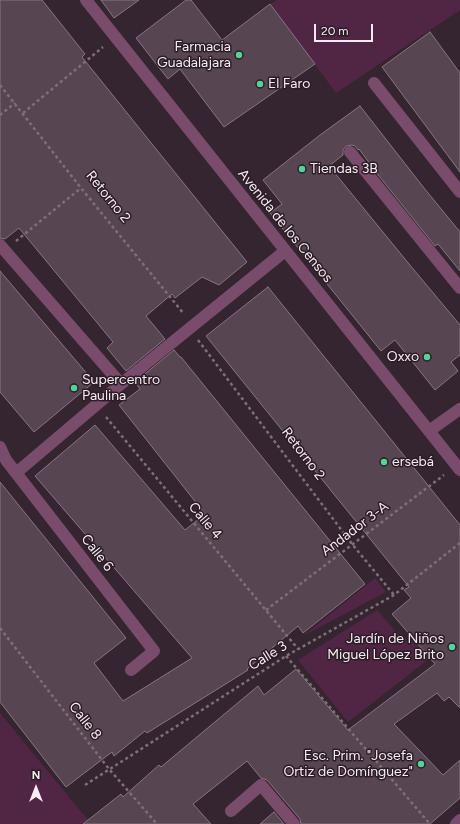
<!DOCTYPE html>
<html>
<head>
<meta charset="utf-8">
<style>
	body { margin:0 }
	#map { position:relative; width:460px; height:824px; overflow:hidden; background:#352530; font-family:Figtree,sans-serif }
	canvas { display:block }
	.north { position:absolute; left:16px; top:768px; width:40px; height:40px; -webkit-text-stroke:3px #2b1c26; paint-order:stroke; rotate:0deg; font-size:11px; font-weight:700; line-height:16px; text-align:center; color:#f7ecf3 }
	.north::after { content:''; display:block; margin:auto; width:14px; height:18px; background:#f7ecf3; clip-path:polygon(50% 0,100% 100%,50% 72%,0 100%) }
	.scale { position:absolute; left:314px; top:24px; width:59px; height:18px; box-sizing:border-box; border:2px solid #f7ecf3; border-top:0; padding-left:5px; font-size:12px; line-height:14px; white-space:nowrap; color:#f7ecf3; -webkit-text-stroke:3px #2b1c26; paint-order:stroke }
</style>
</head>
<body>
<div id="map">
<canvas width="460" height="824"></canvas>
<div class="north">N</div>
<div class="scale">20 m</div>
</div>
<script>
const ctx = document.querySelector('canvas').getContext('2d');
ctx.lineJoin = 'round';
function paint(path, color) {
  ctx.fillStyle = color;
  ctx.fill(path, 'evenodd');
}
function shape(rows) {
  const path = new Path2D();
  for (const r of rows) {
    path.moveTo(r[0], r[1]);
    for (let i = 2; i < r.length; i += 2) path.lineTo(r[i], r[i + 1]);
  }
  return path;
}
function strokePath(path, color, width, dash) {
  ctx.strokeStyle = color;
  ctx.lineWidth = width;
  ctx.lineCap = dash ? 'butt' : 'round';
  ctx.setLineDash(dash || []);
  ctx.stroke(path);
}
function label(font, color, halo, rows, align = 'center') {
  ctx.font = font + ' Figtree,sans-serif';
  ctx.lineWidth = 3;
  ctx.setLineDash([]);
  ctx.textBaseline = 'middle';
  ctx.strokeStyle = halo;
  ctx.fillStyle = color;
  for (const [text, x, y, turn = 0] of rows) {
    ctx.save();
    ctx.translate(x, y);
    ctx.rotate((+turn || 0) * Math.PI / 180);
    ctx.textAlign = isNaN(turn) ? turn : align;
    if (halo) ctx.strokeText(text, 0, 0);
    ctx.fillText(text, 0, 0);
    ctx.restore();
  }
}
paint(shape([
	[277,0,460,0,460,10,336,93,270,4],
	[375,578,386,592,303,636],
	[377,610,405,642,411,638,429,659,348,722,298,660],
	[0,713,78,808,92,824,0,824]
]), '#502644');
const building = shape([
	[0,0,42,0,85,54,82,57,247,262,219,285,202,277,175,298,172,294,146,316,165,339,126,371,107,348,113,342,19,228,5,239,0,238,0,0],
	[101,0,139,0,114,18,101,0],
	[186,0,191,0,222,40,270,4,315,64,224,127,180,69,168,79,136,38,186,0],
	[430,32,460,73,460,172,382,67,430,32],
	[360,106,424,188,460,232,460,271,438,244,435,246,379,176,359,149,358,150,355,146,352,145,346,146,343,150,343,155,329,166,409,264,460,325,460,355,451,362,458,371,435,390,395,340,381,351,270,213,282,204,263,180,320,135,360,106],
	[0,271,94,382,34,432,0,392,0,271],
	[268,287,460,525,460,708,449,697,444,701,437,693,394,724,443,775,460,760,460,798,430,824,301,824,300,819,267,780,261,778,247,761,193,804,211,824,83,824,121,794,123,797,159,765,161,767,258,686,264,695,296,669,348,730,435,664,392,614,411,598,404,590,409,587,206,336,268,287],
	[174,350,180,357,181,357,365,584,303,633,298,626,247,669,248,670,147,733,145,731,114,756,112,752,66,787,0,702,0,482,126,638,94,663,123,701,192,658,35,476,95,425,185,530,205,514,119,405,140,389,135,382,174,350],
	[274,812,284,824,260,824,274,812]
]);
paint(building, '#574651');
strokePath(building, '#887582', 1);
strokePath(shape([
	[0,85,81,188,184,314],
	[23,113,103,47],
	[0,115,15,103],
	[16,241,81,188],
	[198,340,352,544,394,595],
	[106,417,298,649],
	[266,610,444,475],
	[0,628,109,769,157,824],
	[286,656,430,824],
	[85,785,286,656,394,595,460,543]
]), '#7e707a', 2.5, [3, 3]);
strokePath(shape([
	[86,0,460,470],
	[374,83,460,192],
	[350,152,460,288],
	[0,245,121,384],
	[429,431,460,409],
	[0,447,6,460,154,651,131,670],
	[16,473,121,384,285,251],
	[231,811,261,785,294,824],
	[456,824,460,820]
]), '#794c6b', 12);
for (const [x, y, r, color] of [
	[239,55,4,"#54d396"],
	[260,84,4,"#54d396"],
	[302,169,4,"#54d396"],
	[427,357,4,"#54d396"],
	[74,388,4,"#54d396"],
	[384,462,4,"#54d396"],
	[452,647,4,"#54d396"],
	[421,764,4,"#54d396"]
]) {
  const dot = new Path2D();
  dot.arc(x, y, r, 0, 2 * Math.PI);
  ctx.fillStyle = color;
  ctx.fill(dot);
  strokePath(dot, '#2b1c26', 1.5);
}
label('14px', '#f7ecf3', '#2b1c26', [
	["Farmacia",231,47],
	["Guadalajara",231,63],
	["El Faro",268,84,"left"],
	["Tiendas 3B",310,169,"left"],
	["Oxxo",419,357],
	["Supercentro",82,380,"left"],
	["Paulina",82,396,"left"],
	["ersebá",392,462,"left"],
	["Jardín de Niños",444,639],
	["Miguel López Brito",444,655],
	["Esc. Prim. \"Josefa",413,756],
	["Ortiz de Domínguez\"",413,772]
], 'right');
label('14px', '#f7ecf3', '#2b1c26', [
	["Retorno 2",108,197,51],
	["Avenida de los Censos",285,226,51],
	["Retorno 2",303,454,53],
	["Calle 4",205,521,50],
	["Andador 3-A",355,529,-37],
	["Calle 6",97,553,52],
	["Calle 3",268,656,-32],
	["Calle 8",85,721,52]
]);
</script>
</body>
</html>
